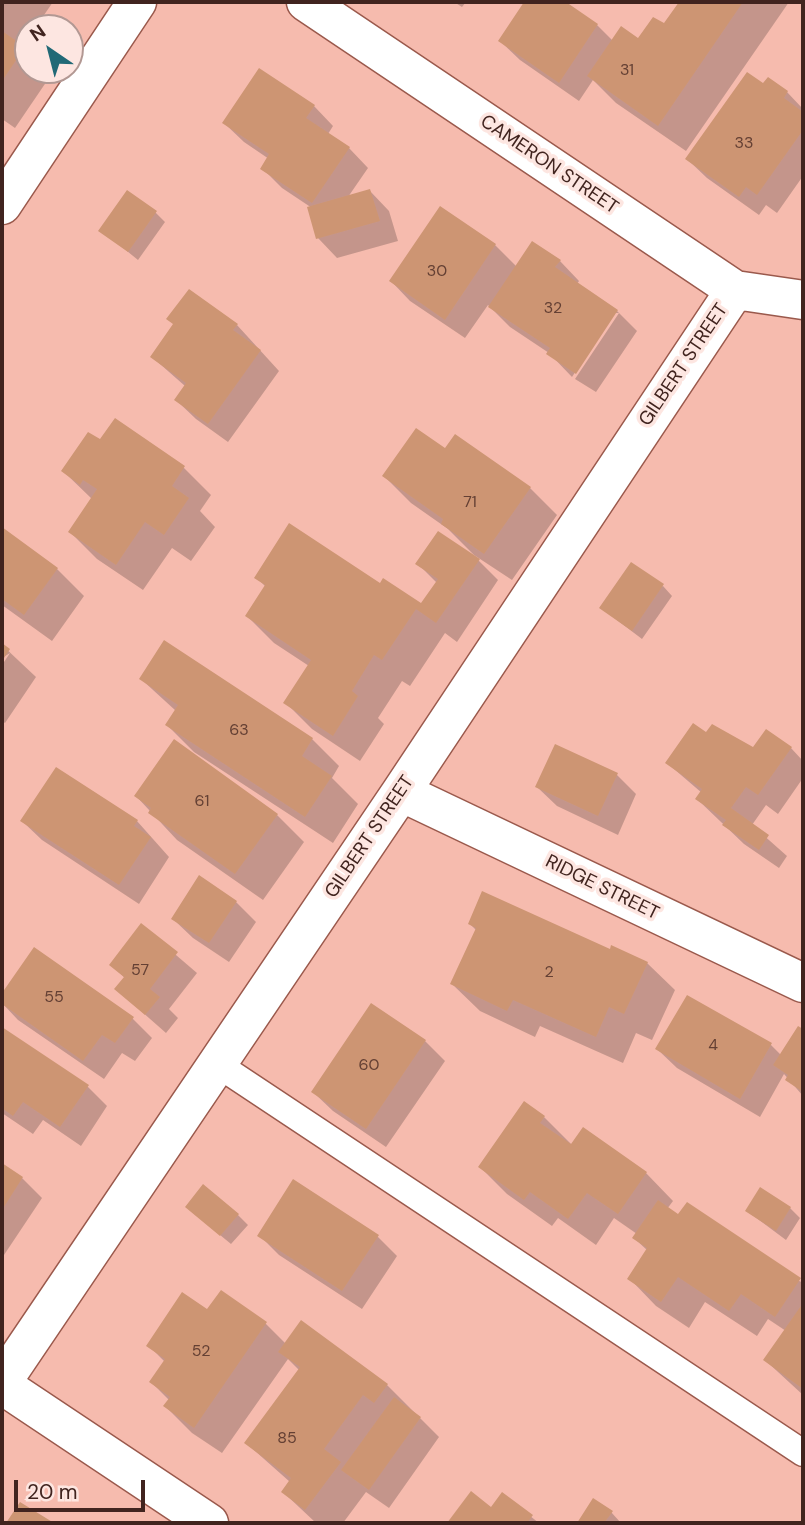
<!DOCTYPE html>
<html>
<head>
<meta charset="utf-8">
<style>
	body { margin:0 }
	#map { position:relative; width:805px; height:1525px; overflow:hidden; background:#f6bbae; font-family:"DM Sans",sans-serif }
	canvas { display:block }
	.frame { position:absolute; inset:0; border:4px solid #41241f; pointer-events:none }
	.north { position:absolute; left:14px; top:14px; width:70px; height:70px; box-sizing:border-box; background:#fde6e1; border:2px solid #b29893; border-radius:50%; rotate:325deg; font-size:19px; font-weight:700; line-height:28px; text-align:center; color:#41241f }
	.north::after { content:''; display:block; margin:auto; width:24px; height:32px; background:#216976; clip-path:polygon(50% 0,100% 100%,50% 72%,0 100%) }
	.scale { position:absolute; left:14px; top:1480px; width:131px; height:32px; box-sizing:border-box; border:4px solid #41241f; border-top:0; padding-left:9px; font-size:21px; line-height:24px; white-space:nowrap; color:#41241f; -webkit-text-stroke:5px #fde6e1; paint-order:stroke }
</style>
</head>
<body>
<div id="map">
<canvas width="805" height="1525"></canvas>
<div class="frame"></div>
<div class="north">N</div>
<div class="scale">20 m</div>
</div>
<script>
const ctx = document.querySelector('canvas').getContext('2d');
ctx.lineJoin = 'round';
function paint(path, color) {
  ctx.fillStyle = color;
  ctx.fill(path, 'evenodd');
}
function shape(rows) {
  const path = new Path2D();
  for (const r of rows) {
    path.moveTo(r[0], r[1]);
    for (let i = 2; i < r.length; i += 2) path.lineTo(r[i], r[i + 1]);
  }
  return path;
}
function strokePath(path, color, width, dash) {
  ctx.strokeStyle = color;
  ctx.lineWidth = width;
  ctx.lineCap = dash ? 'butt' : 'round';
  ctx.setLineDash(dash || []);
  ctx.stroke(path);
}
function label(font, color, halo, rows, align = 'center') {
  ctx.font = font + ' "DM Sans",sans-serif';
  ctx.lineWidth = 7;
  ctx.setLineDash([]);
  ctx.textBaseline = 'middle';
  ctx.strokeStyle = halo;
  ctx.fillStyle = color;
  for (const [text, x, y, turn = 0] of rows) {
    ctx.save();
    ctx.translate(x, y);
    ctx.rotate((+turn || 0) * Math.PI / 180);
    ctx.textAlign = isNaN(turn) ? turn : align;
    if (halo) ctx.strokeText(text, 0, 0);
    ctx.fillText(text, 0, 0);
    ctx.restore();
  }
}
paint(shape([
	[2,2,53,2,35,28,28,28,28,38,22,47,28,52,28,70,46,70,51,75,15,128,2,119],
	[454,2,466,2,462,7],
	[526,2,563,2,597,25,613,41,638,40,664,26,681,2,789,2,686,151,616,103,593,80,579,101,520,60,500,41],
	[764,85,787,92,803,109,803,176,777,213,766,205,759,215,707,178,687,159],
	[314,106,333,126,328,134,349,148,368,168,348,197,370,191,389,211,398,241,337,258,318,238,312,208,282,188,262,168,269,159,244,142,224,123],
	[441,209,495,245,517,267,560,261,579,281,577,284,617,311,637,331,596,392,575,379,619,313,614,313,572,377,549,353,510,327,488,305,465,338,410,301,391,281],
	[155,212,165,222,138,260,101,230],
	[237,325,279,371,228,442,196,419,176,400,185,386,152,357],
	[115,421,184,468,211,495,200,511,215,527,191,561,172,548,143,590,97,559,70,532,92,499,63,471,101,441],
	[455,437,530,488,557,515,512,580,474,555,448,529,411,503,384,476,445,451],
	[2,530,57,569,84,596,52,641,2,605],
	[475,557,498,580,457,642,445,633,410,686,402,681,378,718,384,724,360,761,312,729,285,702,309,666,274,643,247,616,266,587,256,577,381,585,421,606,437,583,418,564],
	[663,586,672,596,642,639,601,608],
	[165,643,312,739,339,766,332,778,358,804,333,843,194,752,167,725,176,711,141,679],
	[2,645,36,677,5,723,2,721,2,665,10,653,2,658],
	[706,734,754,749,791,748,803,761,803,778,778,814,766,805,752,825,787,856,779,868,744,844,697,799,702,793,667,763],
	[617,775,636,794,618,835,557,806,537,787],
	[136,796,277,815,304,842,263,900,177,840],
	[22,821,137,821,169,857,139,904,42,840],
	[236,902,256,922,229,962,193,938,173,919],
	[470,924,611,951,647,963,675,990,652,1040,636,1033,623,1063,540,1026,535,1037,480,1011,452,984,476,930],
	[141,925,197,973,169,1009,178,1018,166,1033,116,989,125,978,111,965],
	[34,949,132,1018,152,1038,135,1061,122,1053,104,1079,18,1020,2,1003,2,996],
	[372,1005,425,1041,445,1061,386,1147,333,1111,313,1092],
	[799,1028,803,1031,803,1096,784,1074,760,1117,677,1068,657,1049,771,1045,781,1055],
	[2,1029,88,1087,107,1106,81,1146,43,1120,33,1134,2,1113],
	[544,1117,572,1145,584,1129,646,1173,673,1201,667,1209,803,1283,803,1395,765,1360,786,1331,768,1319,757,1336,705,1302,689,1328,656,1306,629,1278,648,1251,634,1238,637,1234,614,1218,596,1245,558,1218,552,1226,507,1194,480,1167],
	[2,1165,22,1178,42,1198,2,1258],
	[790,1208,800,1218,786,1240,747,1211],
	[238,1215,248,1225,231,1244,197,1216],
	[259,1235,377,1236,397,1256,362,1309,279,1255],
	[221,1293,266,1324,286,1344,387,1385,439,1437,389,1508,366,1492,343,1523,316,1523,283,1492,290,1482,246,1443,299,1370,288,1359,222,1453,192,1433,165,1406,169,1400,151,1382,165,1362,148,1345,208,1312],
	[471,1494,491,1509,502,1494,539,1523,449,1523],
	[594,1500,611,1512,621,1523,579,1523]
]), '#0003');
paint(shape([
	[524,2,566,2,598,24,559,83,498,41],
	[679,2,743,2,658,126,587,76,621,26,638,38,653,17,664,23],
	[2,31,25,47,2,81],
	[259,68,315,105,306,118,350,147,312,203,260,169,269,154,222,123],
	[747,72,763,83,768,77,788,91,784,98,803,112,803,130,757,195,746,187,739,197,685,159],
	[370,189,380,221,316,239,307,207],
	[127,190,157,211,128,252,98,231],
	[440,206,496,244,445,320,389,281],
	[532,241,561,260,555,267,618,310,576,374,546,354,550,348,488,307],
	[189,289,238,324,233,330,261,350,208,424,174,400,186,383,150,357,173,324,166,319],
	[115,418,185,466,172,486,189,498,164,535,145,522,116,565,68,532,97,489,83,480,80,485,61,471,88,432,100,439],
	[416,428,445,448,455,434,531,487,484,554,441,524,443,519,382,476],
	[289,523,380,583,383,578,421,603,438,579,415,564,438,531,480,559,436,623,416,609,382,660,374,655,352,691,358,696,333,736,283,703,311,660,245,616,265,585,254,578],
	[2,527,58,568,24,615,2,599],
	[631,562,664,584,632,631,599,608],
	[164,640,313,738,302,756,332,776,305,817,165,725,178,705,139,679],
	[2,643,10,649,2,661],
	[693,723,706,732,712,724,753,747,766,729,792,747,758,795,746,787,731,808,769,835,759,850,722,825,726,820,695,799,702,789,665,763],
	[174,739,278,814,235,874,148,813,151,808,134,796],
	[555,744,618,773,598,816,535,787],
	[56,767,138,820,134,826,151,837,119,885,20,821],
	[199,875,237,901,209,943,171,919],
	[482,891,610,949,611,945,648,962,624,1014,609,1007,596,1037,513,1000,507,1011,450,984,476,928,468,924],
	[141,923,178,952,150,989,160,997,145,1015,114,989,124,977,109,965],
	[34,947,134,1017,115,1043,102,1035,83,1061,2,1004,2,993],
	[687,995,772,1043,740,1099,655,1049],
	[371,1003,426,1040,366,1129,311,1092],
	[798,1026,803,1029,803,1092,785,1080,788,1075,773,1065],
	[2,1027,89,1085,60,1127,23,1102,13,1116,2,1108],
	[524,1101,545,1116,540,1123,571,1144,583,1127,647,1172,618,1214,587,1193,568,1219,530,1192,524,1200,478,1167],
	[2,1163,23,1177,2,1210],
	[293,1179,379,1235,342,1291,257,1236],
	[203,1184,239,1214,220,1236,185,1207],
	[760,1187,791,1207,776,1231,745,1211],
	[658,1200,678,1214,687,1202,801,1278,775,1317,741,1294,729,1311,678,1277,661,1302,627,1279,647,1248,632,1238],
	[221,1290,267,1322,194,1428,163,1406,170,1397,149,1382,165,1359,146,1346,182,1292,207,1309],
	[803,1303,803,1389,763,1360],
	[301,1320,388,1384,374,1403,363,1395,324,1449,341,1462,305,1510,281,1492,291,1478,244,1443,300,1367,278,1352],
	[394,1397,421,1417,369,1490,341,1470],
	[471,1491,491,1507,502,1492,533,1515,527,1523,447,1523],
	[593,1498,613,1511,604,1523,577,1523],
	[20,1502,54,1523,6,1523]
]), '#cd9573');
const lane = shape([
	[217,1064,803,1453]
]);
const street = shape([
	[306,2,735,290,803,300],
	[2,205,137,2],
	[401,792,803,983],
	[2,1382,401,792,735,290],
	[2,1385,209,1523]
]);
strokePath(lane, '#9a594c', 29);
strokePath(street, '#9a594c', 41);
strokePath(lane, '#fff', 26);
strokePath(street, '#fff', 38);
label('16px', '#644034', null, [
	["31",627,71],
	["33",744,144],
	["30",437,272],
	["32",553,309],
	["71",470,503],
	["63",239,731],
	["61",202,802],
	["57",140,971],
	["2",549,973],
	["55",54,998],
	["4",713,1046],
	["60",369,1066],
	["52",201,1352],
	["85",287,1439]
]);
label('19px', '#41241f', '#fde6e1', [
	["CAMERON STREET",549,165,34],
	["GILBERT STREET",684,365,-56],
	["GILBERT STREET",370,837,-56],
	["RIDGE STREET",602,888,26]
]);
</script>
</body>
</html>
